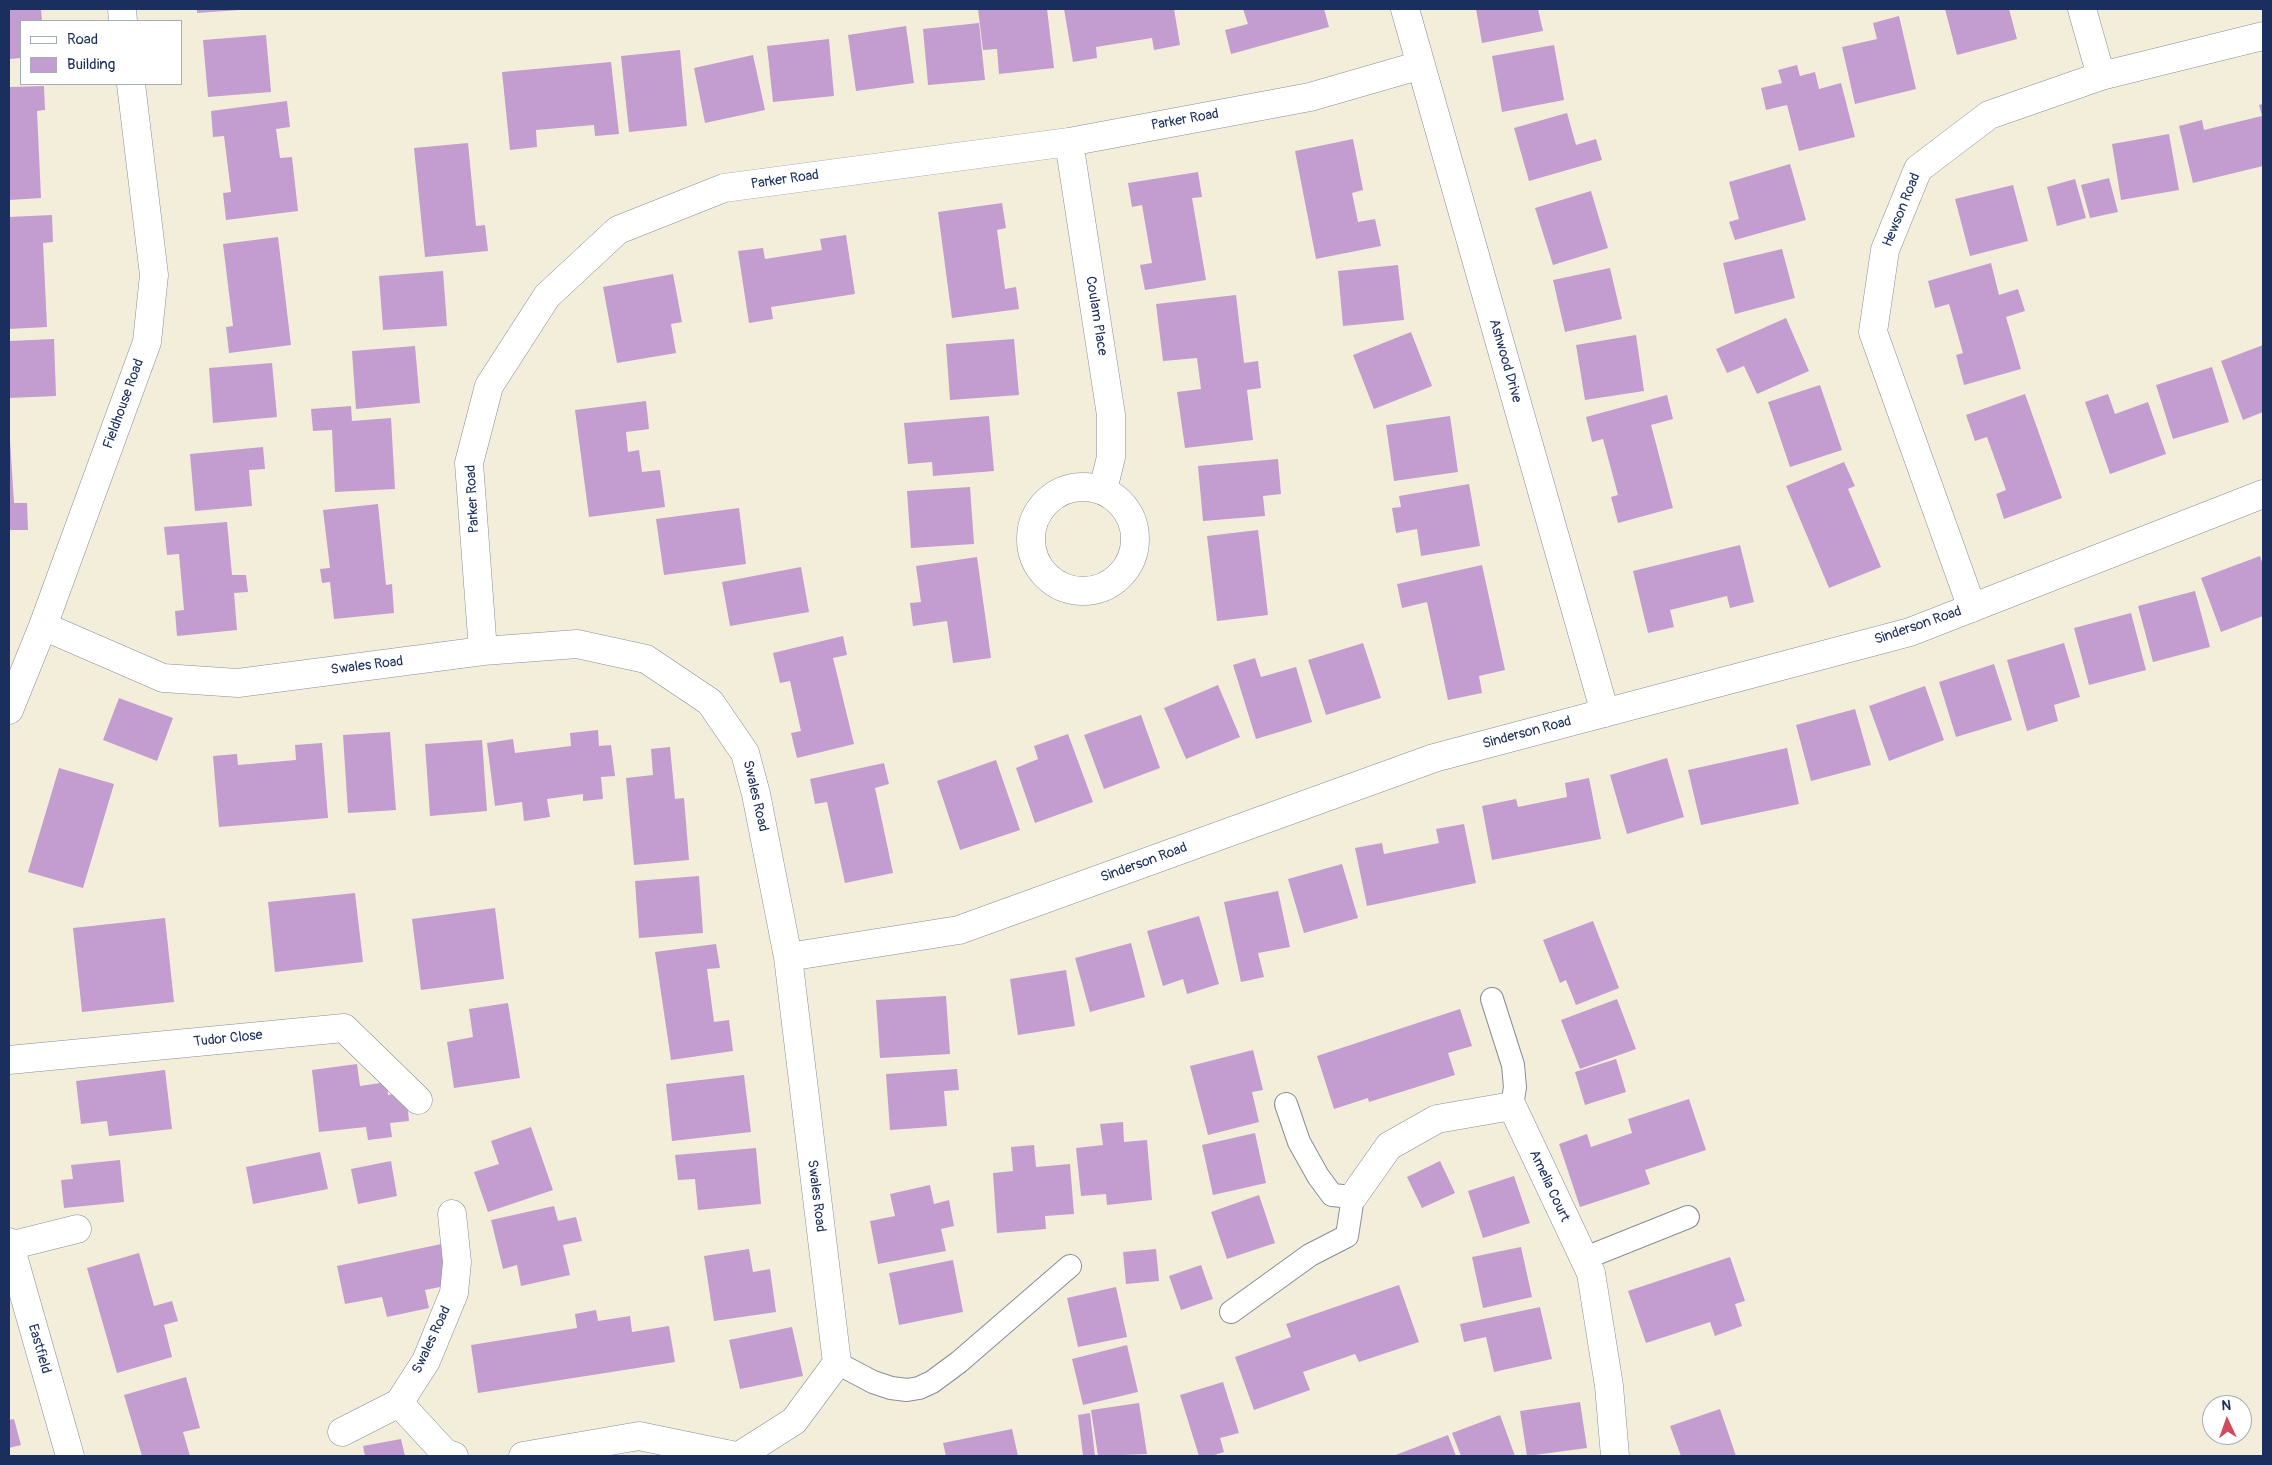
<!DOCTYPE html>
<html>
<head>
<meta charset="utf-8">
<style>
	body { margin:0 }
	#map { position:relative; width:2272px; height:1465px; overflow:hidden; background:#f2eeda; font-family:Pangolin,sans-serif }
	canvas { display:block }
	.frame { position:absolute; inset:0; border:10px solid #1b2f5e; pointer-events:none }
	.legend { position:absolute; left:20px; top:20px; width:162px; height:65px; box-sizing:border-box; background:#fff; border:1px solid #a4acbf; margin:0; padding:6px 9px; list-style:none; font-size:15px; color:#1b2f5e }
	.legend li { display:flex; align-items:center; gap:10px; height:25px }
	.legend b { width:25px; border:1px solid #a4acbf }
	.north { position:absolute; left:2202px; top:1395px; width:50px; height:50px; box-sizing:border-box; background:#fff; border:1px solid #a4acbf; border-radius:50%; rotate:357deg; font-size:14px; font-weight:700; line-height:20px; text-align:center; color:#1b2f5e }
	.north::after { content:''; display:block; margin:auto; width:18px; height:22px; background:#d1495b; clip-path:polygon(50% 0,100% 100%,50% 72%,0 100%) }
</style>
</head>
<body>
<div id="map">
<canvas width="2272" height="1465"></canvas>
<div class="frame"></div>
<ul class="legend">
<li><b style="height:6px;background:#fff"></b>Road</li>
<li><b style="height:14px;background:#c39dd0"></b>Building</li>
</ul>
<div class="north">N</div>
</div>
<script>
const ctx = document.querySelector('canvas').getContext('2d');
ctx.lineJoin = 'round';
function paint(path, color) {
  ctx.fillStyle = color;
  ctx.fill(path, 'evenodd');
}
function shape(rows) {
  const path = new Path2D();
  for (const r of rows) {
    if (r.length === 3) {
      path.moveTo(r[0] + r[2], r[1]);
      path.arc(r[0], r[1], r[2], 0, 2 * Math.PI);
      continue;
    }
    path.moveTo(r[0], r[1]);
    for (let i = 2; i < r.length; i += 2) path.lineTo(r[i], r[i + 1]);
  }
  return path;
}
function strokePath(path, color, width, dash) {
  ctx.strokeStyle = color;
  ctx.lineWidth = width;
  ctx.lineCap = dash ? 'butt' : 'round';
  ctx.setLineDash(dash || []);
  ctx.stroke(path);
}
function label(font, color, halo, rows, align = 'center') {
  ctx.font = font + ' Pangolin,sans-serif';
  ctx.lineWidth = 4.5;
  ctx.setLineDash([]);
  ctx.textBaseline = 'middle';
  ctx.strokeStyle = halo;
  ctx.fillStyle = color;
  for (const [text, x, y, turn = 0] of rows) {
    ctx.save();
    ctx.translate(x, y);
    ctx.rotate((+turn || 0) * Math.PI / 180);
    ctx.textAlign = isNaN(turn) ? turn : align;
    if (halo) ctx.strokeText(text, 0, 0);
    ctx.fillText(text, 0, 0);
    ctx.restore();
  }
}
paint(shape([
	[9,9,41,9,42,21,21,21,21,58,9,59],
	[197,9,239,9,239,10,197,13],
	[978,9,1047,9,1054,68,999,74,997,49,983,50],
	[1064,9,1174,9,1180,45,1154,50,1152,38,1127,42,1096,47,1097,58,1073,62],
	[1243,9,1324,9,1329,27,1231,54,1225,30,1248,24],
	[1476,9,1538,9,1543,31,1482,43],
	[1945,9,2009,9,2017,39,1957,55],
	[1899,16,1916,89,1855,104,1842,47,1877,39,1873,23],
	[979,23,985,80,928,85,923,29],
	[906,26,914,83,856,91,848,35],
	[266,35,271,92,208,97,203,40],
	[829,39,834,96,773,102,767,46],
	[1554,45,1564,100,1502,112,1492,56],
	[680,50,687,126,629,132,621,56],
	[753,55,765,110,705,123,694,68],
	[611,62,619,134,595,136,594,125,536,130,537,147,510,150,502,72],
	[1797,65,1800,76,1815,72,1819,89,1841,83,1855,137,1799,151,1787,105,1766,110,1761,88,1782,83,1778,70],
	[44,86,45,110,37,111,41,198,9,200,9,87],
	[287,101,290,127,276,129,280,158,292,157,298,211,226,220,223,193,231,192,224,136,213,137,211,111],
	[2263,104,2263,166,2193,183,2179,126,2202,120,2204,130,2262,116,2259,105],
	[1567,113,1576,145,1596,139,1602,160,1529,181,1514,128],
	[2169,134,2179,190,2121,200,2112,144],
	[1353,139,1363,190,1352,193,1358,222,1375,219,1381,246,1316,259,1295,151],
	[468,143,476,226,485,225,488,251,425,257,414,148],
	[1790,164,1806,220,1735,240,1729,222,1739,219,1729,182],
	[1198,172,1202,197,1192,198,1206,280,1145,290,1140,265,1152,263,1142,205,1132,207,1128,183],
	[2109,178,2118,212,2090,218,2081,185],
	[2075,179,2086,218,2057,226,2047,187],
	[2013,185,2028,241,1970,256,1955,199],
	[1591,191,1608,248,1553,265,1535,208],
	[1002,203,1006,228,997,230,1005,289,1016,287,1019,309,952,318,938,212],
	[52,215,53,242,43,243,47,327,9,329,9,217],
	[846,235,855,294,771,307,773,319,749,323,738,251,763,248,765,259,822,250,820,239],
	[278,237,291,345,229,353,226,327,233,326,223,244],
	[1782,249,1795,298,1735,314,1723,263],
	[1991,263,1999,295,2018,289,2025,311,2006,317,2021,369,1964,385,1956,355,1963,353,1949,304,1935,308,1928,281],
	[1398,265,1404,320,1343,326,1338,271],
	[1610,268,1622,319,1565,332,1553,280],
	[443,271,447,326,383,330,379,276],
	[673,274,682,322,671,324,676,353,617,363,603,287],
	[1236,295,1244,363,1258,361,1261,388,1247,390,1253,440,1185,448,1177,392,1201,389,1197,358,1163,361,1156,304],
	[1786,318,1809,371,1757,394,1744,366,1727,373,1716,349],
	[1411,332,1432,386,1374,409,1353,355],
	[1636,335,1644,391,1585,400,1576,345],
	[54,339,56,396,9,398,9,341],
	[1014,339,1019,395,950,400,946,344],
	[2263,345,2263,412,2243,420,2221,361],
	[415,346,420,403,356,409,352,351],
	[272,363,277,417,213,423,209,368],
	[2212,367,2229,422,2173,439,2156,385],
	[1820,385,1842,450,1790,467,1768,402],
	[2025,394,2062,498,2004,519,1996,494,2006,490,1987,437,1975,441,1966,415],
	[2108,394,2115,414,2148,402,2166,454,2110,474,2085,402],
	[1667,395,1673,419,1651,425,1673,508,1618,523,1611,497,1618,495,1603,439,1592,442,1586,417],
	[646,401,649,429,626,432,628,452,639,450,642,472,660,470,665,507,589,517,575,410],
	[351,406,352,421,391,418,395,489,335,492,332,430,313,431,311,409],
	[989,416,994,471,933,476,932,462,908,464,904,423],
	[1450,416,1458,472,1394,481,1386,425],
	[9,424,14,503,27,503,28,530,9,530],
	[263,447,265,469,249,470,252,506,195,511,190,454],
	[1278,459,1281,494,1263,496,1265,516,1203,521,1198,466],
	[1844,462,1855,486,1848,489,1881,567,1829,588,1786,486],
	[1469,484,1480,546,1421,556,1417,529,1396,533,1392,508,1401,507,1399,496],
	[970,487,974,544,911,548,907,491],
	[378,504,386,585,392,584,394,613,334,619,330,582,322,583,320,569,330,568,323,510],
	[739,508,746,564,664,575,656,519],
	[227,522,232,575,246,575,248,592,234,593,237,630,177,636,175,611,184,610,179,554,167,555,164,527],
	[1258,530,1268,615,1217,621,1207,536],
	[1740,545,1754,602,1730,608,1727,596,1670,610,1674,627,1648,633,1633,571],
	[2260,556,2263,565,2263,616,2221,632,2201,578],
	[977,557,991,658,953,663,947,621,913,626,910,603,921,602,916,566],
	[1482,565,1505,670,1479,676,1482,693,1448,700,1427,602,1402,608,1397,584],
	[801,567,809,612,730,626,722,582],
	[2195,591,2210,647,2153,662,2138,606],
	[2131,613,2146,670,2089,685,2074,628],
	[843,636,847,655,833,658,854,744,797,758,791,733,801,731,790,681,780,683,773,653],
	[1363,643,1381,698,1326,715,1308,660],
	[2064,643,2080,697,2054,705,2058,721,2027,731,2007,660],
	[1255,658,1261,677,1296,667,1312,722,1256,739,1233,665],
	[1994,664,2012,720,1956,737,1939,682],
	[1218,685,1240,737,1186,759,1164,708],
	[1925,686,1944,740,1889,761,1869,706],
	[119,698,173,718,157,761,103,740],
	[1855,709,1871,765,1811,781,1796,725],
	[1141,715,1160,768,1104,789,1084,735],
	[598,730,599,746,611,745,615,776,601,777,603,799,583,801,583,794,547,799,550,817,524,821,522,802,495,806,487,743,513,739,515,753,571,746,570,733],
	[390,732,396,810,348,813,343,735],
	[1068,734,1093,802,1035,823,1016,768,1038,759,1034,746],
	[482,740,487,811,430,816,425,744],
	[322,743,328,818,219,827,213,756,237,754,238,765,296,760,295,745],
	[670,747,675,799,684,798,689,860,634,865,626,778,653,775,651,749],
	[1787,748,1799,804,1701,825,1688,770],
	[1667,758,1684,817,1627,834,1610,775],
	[996,760,1020,830,960,850,937,781],
	[884,763,889,784,875,788,893,873,845,883,827,802,815,804,810,779],
	[59,768,114,784,83,888,28,872],
	[1589,778,1601,839,1492,860,1482,806,1516,799,1518,807,1567,797,1565,783],
	[1464,824,1476,883,1367,906,1355,848,1382,843,1384,854,1439,843,1436,829],
	[1342,864,1358,918,1304,933,1288,879],
	[699,876,703,933,639,938,635,881],
	[1278,891,1290,947,1258,953,1264,977,1241,982,1224,902],
	[355,893,363,962,275,972,268,902],
	[495,908,504,979,421,990,412,919],
	[1199,916,1219,984,1187,994,1183,979,1163,986,1147,931],
	[165,918,174,1002,82,1012,73,928],
	[1593,921,1619,988,1576,1005,1566,980,1560,983,1543,940],
	[1131,943,1145,997,1090,1012,1075,958],
	[716,944,720,968,707,969,714,1022,729,1020,733,1051,671,1060,655,952],
	[1066,970,1075,1026,1018,1035,1010,979],
	[946,996,950,1054,880,1058,876,1000],
	[1617,999,1636,1049,1580,1069,1561,1020],
	[508,1003,520,1078,454,1088,447,1042,473,1037,469,1009],
	[1460,1009,1472,1046,1448,1053,1455,1075,1369,1102,1368,1098,1334,1109,1317,1056],
	[1253,1050,1263,1090,1252,1092,1259,1122,1208,1135,1190,1066],
	[1616,1059,1626,1092,1585,1105,1575,1072],
	[357,1064,360,1086,387,1082,388,1095,406,1093,409,1121,390,1123,392,1137,368,1140,366,1127,319,1132,312,1070],
	[957,1069,959,1090,944,1091,947,1126,890,1130,886,1074],
	[165,1070,172,1129,109,1136,107,1121,81,1124,76,1081],
	[744,1075,751,1132,672,1141,666,1084],
	[1689,1099,1706,1150,1645,1170,1650,1184,1580,1207,1559,1144,1587,1134,1591,1147,1632,1133,1628,1119],
	[1123,1122,1124,1142,1147,1140,1152,1200,1107,1205,1106,1194,1081,1196,1076,1148,1103,1145,1100,1124],
	[531,1127,553,1190,488,1212,474,1172,499,1164,491,1141],
	[1255,1133,1266,1183,1213,1195,1202,1145],
	[1034,1145,1036,1167,1070,1164,1074,1214,1045,1216,1046,1229,997,1233,993,1173,1013,1171,1011,1147],
	[756,1148,761,1204,698,1210,695,1179,678,1180,675,1155],
	[320,1152,328,1189,253,1204,246,1167],
	[120,1160,124,1202,64,1208,61,1180,73,1179,71,1165],
	[391,1161,397,1196,358,1204,351,1169],
	[1440,1161,1455,1193,1422,1208,1407,1177],
	[1514,1176,1530,1223,1483,1238,1468,1191],
	[930,1185,934,1204,949,1200,954,1226,941,1229,946,1251,878,1264,870,1221,895,1216,890,1194],
	[1259,1195,1275,1243,1227,1259,1211,1212],
	[554,1206,558,1221,576,1217,582,1241,563,1245,570,1275,521,1286,517,1265,503,1269,491,1220],
	[446,1243,455,1284,425,1290,429,1308,387,1317,382,1297,345,1304,337,1266],
	[1521,1247,1532,1297,1483,1308,1472,1257],
	[749,1249,753,1272,770,1269,776,1312,714,1321,704,1256],
	[1156,1249,1159,1281,1126,1284,1123,1252],
	[139,1253,154,1306,172,1301,178,1321,164,1325,172,1357,117,1373,87,1268],
	[1730,1257,1745,1301,1735,1304,1742,1326,1715,1336,1710,1322,1646,1343,1628,1291],
	[953,1260,963,1312,899,1325,889,1273],
	[1201,1265,1213,1299,1181,1310,1169,1276],
	[1399,1285,1419,1342,1359,1362,1355,1354,1303,1372,1310,1390,1254,1410,1235,1357,1291,1337,1286,1324],
	[1116,1287,1127,1337,1078,1347,1067,1298],
	[1540,1307,1552,1359,1494,1372,1486,1337,1464,1342,1460,1324],
	[596,1310,598,1321,630,1316,632,1332,669,1326,675,1362,478,1393,471,1345,577,1328,575,1314],
	[792,1327,803,1376,740,1389,729,1340],
	[1127,1345,1138,1392,1083,1405,1072,1359],
	[186,1377,200,1428,183,1432,190,1456,142,1456,124,1395],
	[1223,1382,1239,1433,1220,1438,1224,1452,1211,1456,1199,1456,1180,1395],
	[1580,1402,1587,1448,1527,1456,1520,1411],
	[1139,1403,1147,1454,1098,1456,1091,1410],
	[1720,1409,1736,1456,1681,1456,1670,1426],
	[1090,1413,1095,1456,1083,1456,1078,1415],
	[1500,1415,1515,1456,1461,1456,1452,1433],
	[14,1419,21,1445,9,1448,9,1420],
	[1012,1429,1018,1456,946,1456,943,1443],
	[1448,1435,1456,1456,1393,1456],
	[401,1439,405,1456,365,1456,363,1446]
]), '#c39dd0');
const lane = shape([
	[1492,999,1513,1065,1515,1087,1512,1106],
	[1583,1259,1688,1217],
	[1231,1312,1310,1255,1347,1236,1353,1197,1332,1195,1318,1176,1299,1142,1286,1104],
	[837,1363,873,1382,891,1388,907,1390,919,1388,932,1382,959,1362,1070,1266]
]);
const street = shape([
	[122,9,123,21],
	[1405,9,1605,713],
	[2082,9,2101,76],
	[1069,142,1111,415,1111,457,1103,490],
	[1083,539,52],
	[1972,608,1873,332,1885,250,1918,169,1989,115,2101,76,2263,36],
	[43,626,163,678,238,683,483,651,577,644,646,659,710,702,745,753,756,794,788,957,837,1363,794,1421,739,1456],
	[483,651,469,463,489,386,547,296,618,230,724,188,1069,142,1310,97,1421,65],
	[9,710,43,626,147,342,154,275,131,84],
	[788,957,959,930,1434,758,1910,632,2263,494],
	[9,1060,344,1028,418,1100],
	[1353,1197,1389,1146,1437,1119,1512,1106,1591,1273,1609,1386,1615,1456],
	[9,1242,70,1456],
	[9,1246,77,1229],
	[399,1403,445,1453,454,1456],
	[342,1432,399,1403,426,1361,454,1293,457,1262,452,1214],
	[523,1456,639,1436,736,1456]
]);
strokePath(lane, '#868e9c', 24);
strokePath(street, '#868e9c', 29);
strokePath(lane, '#fff', 22);
strokePath(street, '#fff', 28);
label('14px', '#1b2f5e', '#fff', [
	["Parker Road",1185,120,-10],
	["Parker Road",785,180,-8],
	["Hewson Road",1902,210,-68],
	["Coulam Place",1096,316,81],
	["Ashwood Drive",1505,361,74],
	["Fieldhouse Road",124,404,-70],
	["Parker Road",473,499,-93],
	["Sinderson Road",1918,626,-19],
	["Swales Road",367,666,-7],
	["Sinderson Road",1527,733,-15],
	["Swales Road",755,796,77],
	["Sinderson Road",1144,863,-20],
	["Tudor Close",228,1039,-6],
	["Amelia Court",1549,1186,65],
	["Swales Road",816,1196,83],
	["Swales Road",432,1340,-65],
	["Eastfield",39,1349,74]
]);
</script>
</body>
</html>
